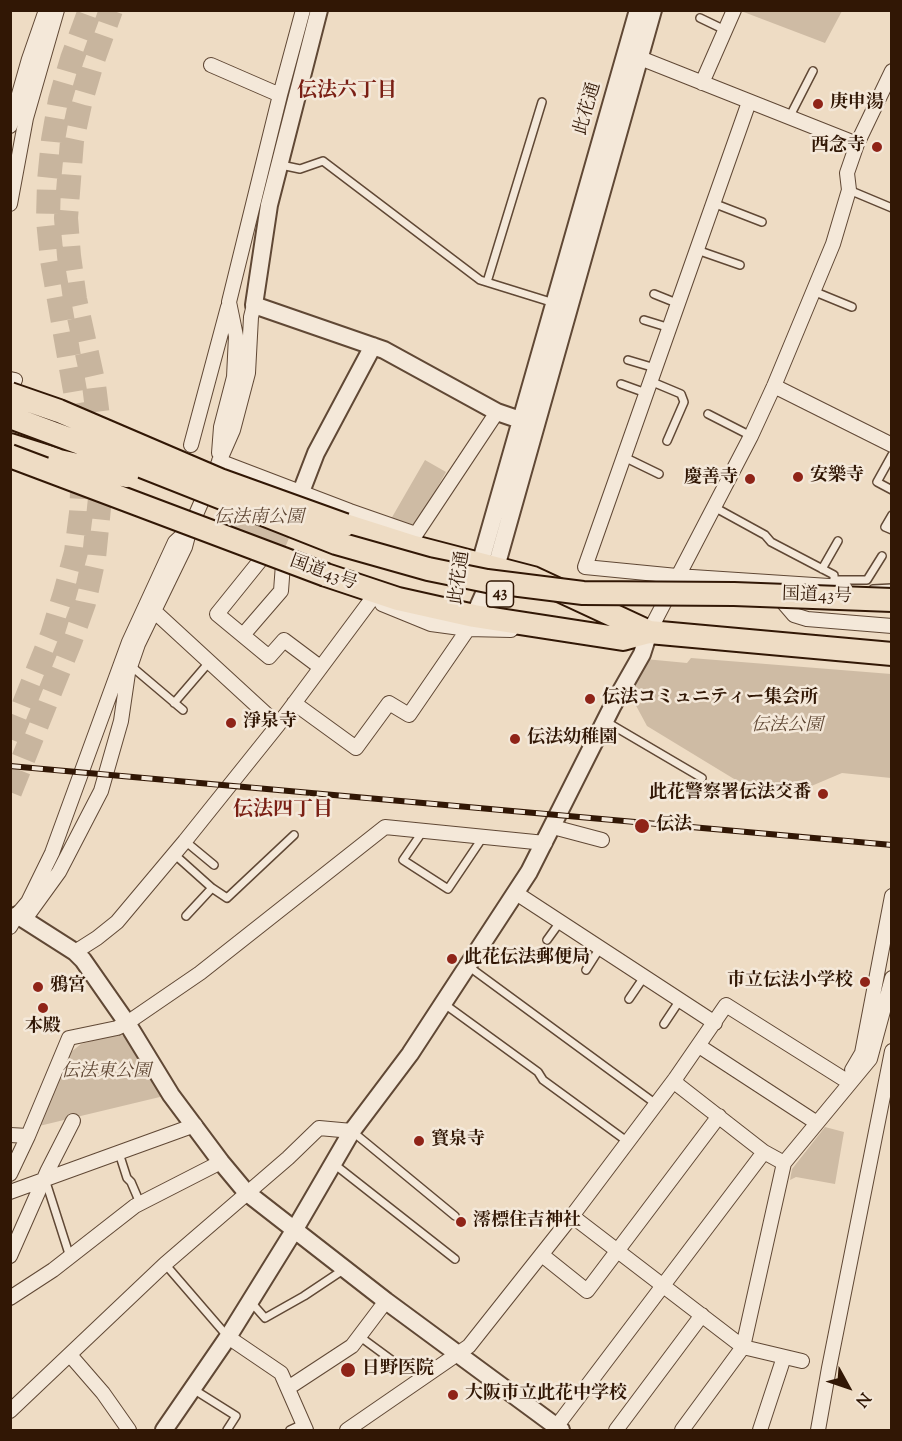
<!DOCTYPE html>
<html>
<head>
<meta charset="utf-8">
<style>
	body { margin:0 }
	#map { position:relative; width:902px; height:1441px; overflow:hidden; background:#eedcc4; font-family:"Sorts Mill Goudy",serif }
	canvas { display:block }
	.frame { position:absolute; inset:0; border:12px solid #311705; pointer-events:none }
	.north { position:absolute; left:818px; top:1357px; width:60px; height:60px; -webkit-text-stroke:4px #f4e8d9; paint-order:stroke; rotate:130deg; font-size:16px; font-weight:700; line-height:24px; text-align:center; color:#311705 }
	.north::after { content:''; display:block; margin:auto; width:21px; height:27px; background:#311705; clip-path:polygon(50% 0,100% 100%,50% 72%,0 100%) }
</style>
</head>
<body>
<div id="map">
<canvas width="902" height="1441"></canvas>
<div class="frame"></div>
<div class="north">N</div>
</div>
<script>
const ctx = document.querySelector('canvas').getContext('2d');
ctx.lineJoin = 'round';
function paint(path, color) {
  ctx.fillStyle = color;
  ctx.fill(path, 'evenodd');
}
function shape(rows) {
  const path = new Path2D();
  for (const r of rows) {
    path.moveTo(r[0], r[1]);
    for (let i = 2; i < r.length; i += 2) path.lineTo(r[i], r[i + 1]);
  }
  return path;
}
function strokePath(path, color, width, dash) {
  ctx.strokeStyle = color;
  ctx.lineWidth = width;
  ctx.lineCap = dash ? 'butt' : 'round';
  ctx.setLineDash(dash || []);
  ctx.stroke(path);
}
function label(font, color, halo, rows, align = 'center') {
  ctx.font = font + ' "Sorts Mill Goudy","Noto Serif JP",serif';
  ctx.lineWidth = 5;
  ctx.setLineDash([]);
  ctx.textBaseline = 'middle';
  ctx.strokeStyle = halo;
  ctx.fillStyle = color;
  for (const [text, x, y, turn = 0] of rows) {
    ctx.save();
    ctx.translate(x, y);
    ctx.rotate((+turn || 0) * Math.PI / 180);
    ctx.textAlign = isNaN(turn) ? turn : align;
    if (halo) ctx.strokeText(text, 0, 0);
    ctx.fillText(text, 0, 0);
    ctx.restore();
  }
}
paint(shape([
	[741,11,842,11,825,43],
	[425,460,446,472,415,527,391,519],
	[239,478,303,504,280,560,216,534],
	[691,658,891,674,891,778,842,773,802,790,744,785,647,726,633,700,635,697,627,692,645,659,687,663],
	[119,1034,126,1037,164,1096,39,1126,71,1052,81,1044],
	[825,1127,844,1132,835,1184,796,1177,790,1180,792,1169]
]), '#cebba4');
strokePath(shape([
	[10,739,52,635,65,593,76,552,81,513,83,473,81,425,52,260,48,220,49,181,53,140,60,100,72,59,90,10],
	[10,792,70,642,84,603,94,558,102,478,100,433,94,385,75,299,69,256,66,218,72,141,80,104,92,63,111,10]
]), '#c8b59e', 24, [24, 12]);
const service = shape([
	[700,18,725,30],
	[790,116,813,71],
	[281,165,300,169,323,161,480,280,554,303],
	[849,190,892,208],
	[713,203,762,222],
	[697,250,740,265],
	[487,282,542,102],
	[813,291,852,307],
	[654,294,679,304],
	[644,320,670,328],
	[628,360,655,368],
	[650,381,681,394,684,402,667,441],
	[621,384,646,393],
	[708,414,751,436],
	[892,455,877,482,892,490],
	[624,457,659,474],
	[714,507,765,535,771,542,834,575,834,587],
	[892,515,885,527,892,530],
	[822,569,838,541],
	[835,580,867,580,882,556],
	[873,589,892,588],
	[131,666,183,710],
	[174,703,205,667],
	[605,721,702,778],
	[423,831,403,860,448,889,483,837],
	[185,841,214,865],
	[174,854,212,888,227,898,294,835],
	[186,916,212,888],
	[547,940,560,922],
	[468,966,656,1104],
	[586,970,600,948],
	[629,999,644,977],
	[443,1003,538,1072,543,1080,628,1142],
	[664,1024,680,1000],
	[353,1132,455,1216],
	[119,1153,127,1178,131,1182,140,1203],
	[334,1164,455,1259],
	[45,1179,70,1257],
	[165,1264,228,1337],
	[250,1301,265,1318,304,1296,343,1270],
	[359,1336,393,1361],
	[193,1389,236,1416,227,1430],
	[290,1430,303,1424]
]);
const minor = shape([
	[630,54,857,144],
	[211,65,280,95],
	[702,83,734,10],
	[749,102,585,567,677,576,844,587],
	[10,126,29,59,46,10],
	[10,204,26,118,57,10],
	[10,379,15,380],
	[774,386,892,445],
	[191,445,228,307],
	[219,453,221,427,234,377,236,336,229,302,280,95,303,10],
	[219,461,350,511,416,534,497,412],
	[263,557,217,614,269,657,284,640,320,667],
	[776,594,794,615,807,619,892,626],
	[382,604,431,624,468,629,511,630],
	[154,611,278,725],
	[649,632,751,436,774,386,833,244,849,190,847,173,857,144,892,71],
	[243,635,281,591,283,564],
	[294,703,356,748,389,703,409,715,468,629],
	[553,827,602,840],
	[516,893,715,1023],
	[25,919,59,872,101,791,121,721,128,673,138,644,185,547,190,528,233,430,248,373,251,317,254,305],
	[10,927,17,915,28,902,52,853,129,642,175,542,190,528],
	[75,952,97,938,117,922,185,841,278,725,371,600],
	[699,1046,817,1123],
	[854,1071,852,1070,862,1053,892,896],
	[675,1079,678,1085,764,1152,784,1163],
	[10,1135,28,1136],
	[10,1174,28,1136,69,1038,117,1028,127,1023,200,973,385,827,545,843],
	[10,1192,195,1125],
	[572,1216,743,1347,802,1361],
	[542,1255,587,1291,719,1116],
	[10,1256,47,1172,73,1121],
	[10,1298,53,1270,135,1206,221,1162],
	[228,1337,281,1373,306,1430],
	[70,1355,103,1393,129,1430],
	[288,1388,352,1346,386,1301],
	[10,1411,165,1264,288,1158,319,1128,352,1131],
	[556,1427,764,1152],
	[347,1430,469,1346,572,1216,675,1079,726,1005,850,1083],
	[616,1430,702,1315],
	[682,1430,743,1347,784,1163,870,1059,892,978],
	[760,1430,784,1357],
	[818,1430,829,1368,892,1051]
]);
const tertiary = shape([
	[319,10,269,205,254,305,384,350,497,412,529,423],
	[301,492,316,453,373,346],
	[479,574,480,564,638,10],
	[474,616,496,567,653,10],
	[17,915,75,952,83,960,127,1023,171,1095,221,1162,246,1192,386,1301,561,1430],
	[164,1430,228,1337,295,1229,352,1131,410,1054,529,872,613,705,642,654,649,632]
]);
const trunk = shape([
	[10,445,58,460],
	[345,525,414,547,533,578,649,632],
	[326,575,398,599,474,616,623,639,649,632,892,654]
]);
strokePath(service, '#604835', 10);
strokePath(minor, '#604835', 16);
strokePath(tertiary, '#604835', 20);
strokePath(trunk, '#311705', 26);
strokePath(service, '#f4e8d9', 7);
strokePath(minor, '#f4e8d9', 14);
strokePath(tertiary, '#f4e8d9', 16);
strokePath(trunk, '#eedcc4', 22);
const rail = shape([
	[10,766,892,845]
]);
strokePath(rail, '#311705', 6);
strokePath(rail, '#f4e8d9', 4, [11]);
const trunkBridge = shape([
	[10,394,59,411,220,480,345,525],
	[10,417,131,462,336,543,428,569,487,581,583,593,734,594,892,600],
	[10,456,326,575],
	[59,461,127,476]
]);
strokePath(trunkBridge, '#311705', 26, []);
strokePath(trunkBridge, '#eedcc4', 22);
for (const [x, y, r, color] of [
	[818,104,6,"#8f2418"],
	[877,147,6,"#8f2418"],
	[798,477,6,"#8f2418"],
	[750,479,6,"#8f2418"],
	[590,699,6,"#8f2418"],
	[231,723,6,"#8f2418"],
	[515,739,6,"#8f2418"],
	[823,794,6,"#8f2418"],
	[642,826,8,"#8f2418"],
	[452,959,6,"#8f2418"],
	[865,982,6,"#8f2418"],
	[38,987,6,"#8f2418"],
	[43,1008,6,"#8f2418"],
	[419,1141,6,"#8f2418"],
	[461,1222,6,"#8f2418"],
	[348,1370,8,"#8f2418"],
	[453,1395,6,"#8f2418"]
]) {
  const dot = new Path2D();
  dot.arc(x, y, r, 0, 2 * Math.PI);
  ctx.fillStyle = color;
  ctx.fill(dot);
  strokePath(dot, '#f4e8d9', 2);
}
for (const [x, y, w] of [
	[500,594,27]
]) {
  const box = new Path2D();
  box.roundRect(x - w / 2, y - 13, w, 26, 4.5);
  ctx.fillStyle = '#f4e8d9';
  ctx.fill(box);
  strokePath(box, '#311705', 1.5);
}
label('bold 16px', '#311705', null, [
	["43",500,594]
]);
label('bold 18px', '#311705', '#f4e8d9', [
	["庚申湯",830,104],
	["西念寺",865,147,"right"],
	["安樂寺",810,477],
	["慶善寺",738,479,"right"],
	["伝法コミュニティー集会所",602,699],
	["淨泉寺",243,723],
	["伝法幼稚園",527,739],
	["此花警察署伝法交番",811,794,"right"],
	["伝法",656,826],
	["此花伝法郵便局",464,959],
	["市立伝法小学校",853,982,"right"],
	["鴉宮",50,987],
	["本殿",43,1028,"center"],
	["寳泉寺",431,1141],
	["澪標住吉神社",473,1222],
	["日野医院",362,1370],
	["大阪市立此花中学校",465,1395]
], 'left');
label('18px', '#311705', '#f4e8d9', [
	["此花通",589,109,-74],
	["国道43号",323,574,20],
	["此花通",461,578,-82],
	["国道43号",817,597,2]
]);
label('italic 18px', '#604835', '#f4e8d9', [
	["伝法南公園",259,519],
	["伝法公園",787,727],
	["伝法東公園",106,1073]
]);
label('bold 20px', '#7a1f14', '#f4e8d9', [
	["伝法六丁目",347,93],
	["伝法四丁目",283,812]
]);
</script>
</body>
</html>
